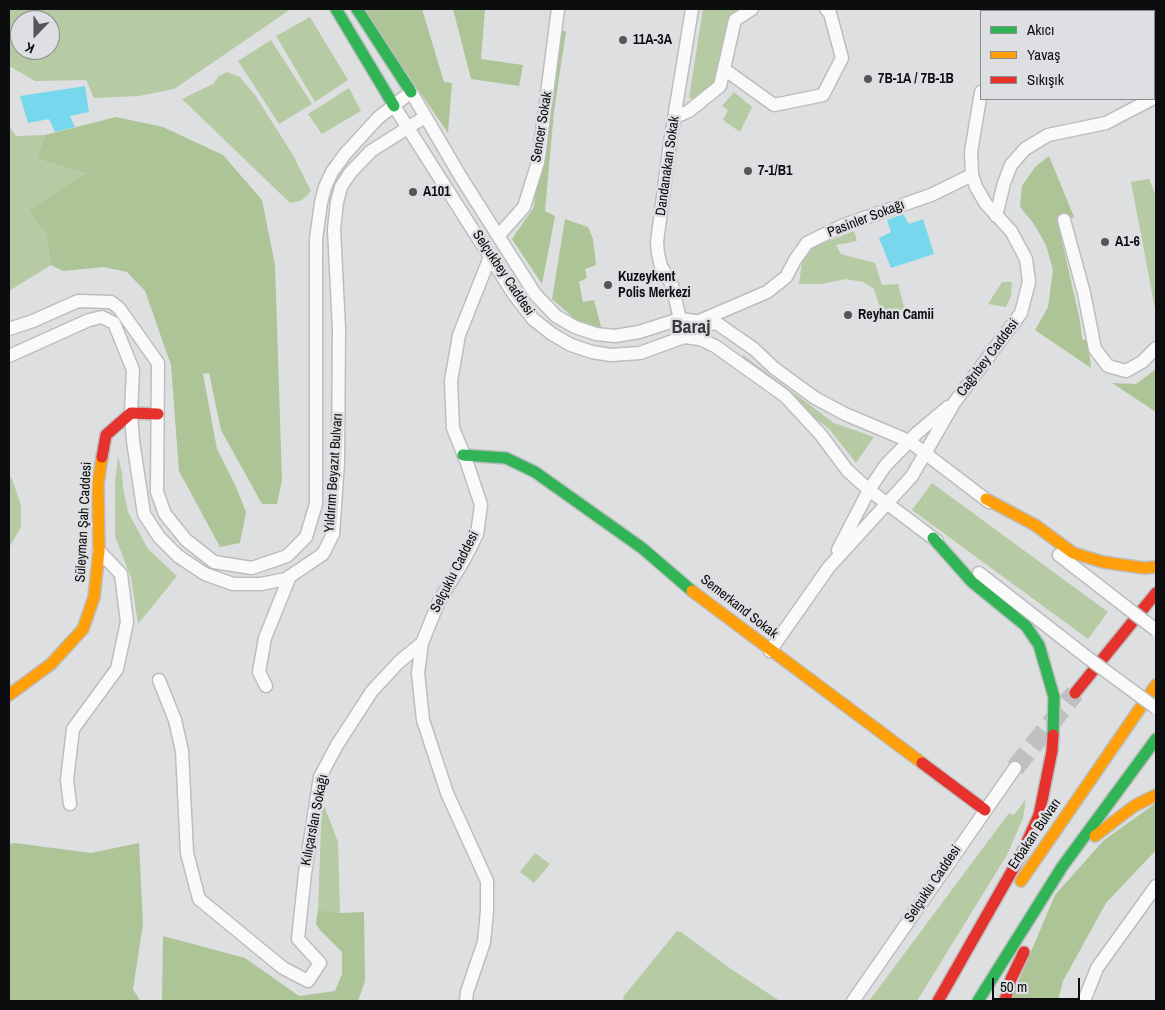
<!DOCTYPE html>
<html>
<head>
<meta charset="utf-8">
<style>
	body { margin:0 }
	#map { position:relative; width:1165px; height:1010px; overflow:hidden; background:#dedfe1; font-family:"Archivo Narrow",sans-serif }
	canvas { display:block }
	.frame { position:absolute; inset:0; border:10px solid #0c0d0e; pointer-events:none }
	.legend { position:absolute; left:980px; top:10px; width:175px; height:90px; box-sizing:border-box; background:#dddfe2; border:1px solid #898b8d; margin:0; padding:6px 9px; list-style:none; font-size:15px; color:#0c0d0e }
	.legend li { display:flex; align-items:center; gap:10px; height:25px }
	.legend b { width:25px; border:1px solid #898b8d }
	.north { position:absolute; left:10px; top:10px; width:50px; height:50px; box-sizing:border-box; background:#dddfe2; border:1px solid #898b8d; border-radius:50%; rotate:202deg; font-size:14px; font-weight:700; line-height:20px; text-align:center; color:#0c0d0e }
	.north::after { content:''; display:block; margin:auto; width:18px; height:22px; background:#565658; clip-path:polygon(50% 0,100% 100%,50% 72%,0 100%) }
	.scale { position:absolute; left:992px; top:978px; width:88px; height:22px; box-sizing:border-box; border:2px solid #0c0d0e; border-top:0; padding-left:6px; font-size:15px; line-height:18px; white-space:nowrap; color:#0c0d0e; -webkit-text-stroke:4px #dddfe2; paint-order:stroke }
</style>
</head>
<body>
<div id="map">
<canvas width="1165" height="1010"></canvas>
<div class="frame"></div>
<ul class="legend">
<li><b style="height:6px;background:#30b455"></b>Akıcı</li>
<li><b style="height:6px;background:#ff9f0a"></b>Yavaş</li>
<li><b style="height:6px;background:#e5322d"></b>Sıkışık</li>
</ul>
<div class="north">K</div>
<div class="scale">50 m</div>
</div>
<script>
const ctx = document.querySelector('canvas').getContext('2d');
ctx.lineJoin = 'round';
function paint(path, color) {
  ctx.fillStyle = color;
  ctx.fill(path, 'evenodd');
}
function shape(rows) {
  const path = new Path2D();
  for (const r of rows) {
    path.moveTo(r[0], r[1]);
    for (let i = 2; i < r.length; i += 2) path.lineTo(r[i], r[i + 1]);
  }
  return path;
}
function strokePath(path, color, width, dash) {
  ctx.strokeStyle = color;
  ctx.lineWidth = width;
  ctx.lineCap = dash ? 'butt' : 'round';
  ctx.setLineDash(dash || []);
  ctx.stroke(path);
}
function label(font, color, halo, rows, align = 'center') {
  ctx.font = font + ' "Archivo Narrow",sans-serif';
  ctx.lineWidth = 5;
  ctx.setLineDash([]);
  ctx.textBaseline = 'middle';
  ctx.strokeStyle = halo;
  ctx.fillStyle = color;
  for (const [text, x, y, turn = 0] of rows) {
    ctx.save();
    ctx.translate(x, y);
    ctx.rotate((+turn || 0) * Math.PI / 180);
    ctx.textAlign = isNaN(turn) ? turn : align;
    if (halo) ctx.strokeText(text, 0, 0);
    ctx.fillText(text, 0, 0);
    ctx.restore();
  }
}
paint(shape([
	[9,9,291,9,174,89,139,96,94,98,86,80,35,81,9,66],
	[20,20,50,20,50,50,20,50],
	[703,9,744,9,716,82,697,100,689,98],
	[310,17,348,80,315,102,276,36],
	[271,40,312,104,279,124,238,61],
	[227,72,240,77,255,95,293,155,311,191,306,197,300,201,290,203,182,99,213,84,219,76],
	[349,88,361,111,322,134,308,114],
	[734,92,752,107,740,132,723,120,728,110,722,106],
	[9,126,16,136,45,135,37,159,85,173,28,210,46,234,51,265,9,291],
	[1149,179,1156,196,1156,314,1131,182],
	[854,231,857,241,836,245,841,254,875,263,882,285,898,284,905,310,881,311,874,289,863,282,845,279,822,284,799,284,802,262,811,248],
	[1002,282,1012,282,1011,296,1006,307,988,304],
	[743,355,834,423,874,437,856,463,830,430,742,359],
	[118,456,122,473,123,487,128,512,148,549,177,576,138,624,131,578,115,536,115,483],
	[9,477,12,479,21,505,21,527,9,548],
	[932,483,1108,612,1088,639,912,510],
	[1026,799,1023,818,1007,855,917,1001,869,1001,1009,813,1014,815],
	[322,800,338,842,340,913,318,910],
	[535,853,550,864,534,883,520,872],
	[677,931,681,932,731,969,780,1001,624,1001,623,997]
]), '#b6cba3');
paint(shape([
	[365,9,422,9,444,82,452,83,448,133,378,31],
	[453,9,485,9,481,59,523,65,519,86,471,79],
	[556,30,566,31,554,111,545,211,555,216,542,284,512,239,534,207,538,162],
	[116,117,163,127,223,155,262,200,275,265,282,480,277,504,262,504,221,430,209,373,203,374,217,449,236,487,246,512,240,543,220,547,179,471,171,365,145,291,127,272,104,267,63,271,51,265,46,234,28,210,85,173,37,159,45,135],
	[1049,156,1074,217,1058,223,1080,321,1082,339,1088,341,1091,368,1035,330,1048,307,1053,270,1046,245,1034,224,1020,207,1022,186,1035,167],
	[565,219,588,227,593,239,596,265,585,269,587,278,579,282,583,302,594,300,603,334,582,325,552,299],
	[1156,369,1156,412,1112,383,1136,384],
	[1156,803,1156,850,1106,903,1063,981,1058,1001,1010,1001,1055,895,1104,840],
	[15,843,91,853,139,843,143,924,133,989,140,1001,9,1001,9,844],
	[318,910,341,913,364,912,365,981,358,1001,162,1001,163,936,245,958,299,996,335,991,342,974,342,952,320,930,316,924]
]), '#acc496');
paint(shape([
	[85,86,89,112,70,116,75,127,55,132,49,119,28,123,20,96],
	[903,214,909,224,923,219,934,254,891,268,879,238,891,232,887,220]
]), '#77d7ed');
strokePath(shape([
	[1015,768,1075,693]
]), '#bec0c1', 19, [19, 9]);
const street = shape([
	[993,11,993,9],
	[724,69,774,105,823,95,842,58,830,13,826,9],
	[394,106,513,293,533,319,552,334,571,345,592,352,611,355,640,353,684,337,700,339,715,346,785,396,821,435,847,470,869,490,937,541],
	[675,117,689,111,720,86,735,20,752,9],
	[996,216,1004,183,1011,165,1025,149,1048,135,1106,123,1152,99],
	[1064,220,1084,293,1095,349,1108,366,1126,371,1142,362,1156,348],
	[499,235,524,207,538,162,558,9],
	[680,319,672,285,661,266,658,254,657,242,670,143,692,9],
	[697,322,767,292,786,277,795,260,807,243,844,225,931,195,972,175],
	[9,329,33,321,78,301,111,302,119,308,158,363,157,492,165,514,186,540,214,562,252,568,287,556,306,537,316,504,316,239,321,203,325,187,332,172,345,154,378,118,411,92,462,179,535,294,556,316,575,327,596,334,615,336,639,332,680,319,718,324,754,349,774,368,815,398,845,414,909,441,989,502],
	[9,356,89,320,102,317,114,323,133,370,131,413,133,441,144,514,159,537,178,556,205,574,233,584,261,584,286,579,323,554,333,534,338,462,339,329,334,229,337,202,341,187,350,173,371,151,425,117],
	[838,550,869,490,885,466,917,433,948,407],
	[1059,555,1126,607],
	[979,573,1088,658],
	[770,651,829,567,912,476,954,403,1021,313,1029,282,1026,259,1011,231,986,204,976,187,972,175,971,152,981,92],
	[159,680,175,720,182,751,187,853,199,899,283,968,308,981,320,963,298,939,305,873,320,777,337,745,372,691,399,662,422,643],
	[266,686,259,672,265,638,290,576],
	[70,804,67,780,73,729,117,669,127,622,121,574,99,551],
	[466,1001,467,992,484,942,487,911,487,881,447,793,423,720,418,673,422,643,439,601,464,560,477,534,481,505,467,463,453,428,451,381,459,335,490,257],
	[853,1001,1015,768],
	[1084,1001,1097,968,1156,886]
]);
const fast = shape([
	[336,9,394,106],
	[357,9,411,92],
	[463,455,506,458,535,472,642,548,692,591],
	[933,538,972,582,1026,626,1039,645,1054,697,1053,735],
	[978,1001,1062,867,1156,739]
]);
const slow = shape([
	[986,499,1035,525,1073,553,1103,562,1144,568,1156,567],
	[692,591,922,763],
	[9,695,51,664,83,629,94,597,99,551,98,484,102,457],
	[1095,836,1134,806,1156,795],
	[1021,881,1156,685]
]);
const jam = shape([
	[102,457,106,435,131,413,158,414],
	[1075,693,1156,593],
	[922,763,985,810],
	[938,1001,1021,855,1039,815,1052,751,1053,735],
	[1005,1001,1011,979,1024,952]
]);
strokePath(street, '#bcbdbe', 15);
strokePath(fast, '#bcbdbe', 14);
strokePath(slow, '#bcbdbe', 14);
strokePath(jam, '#bcbdbe', 14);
strokePath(street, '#fafafa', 12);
strokePath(fast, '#30b455', 11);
strokePath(slow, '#ff9f0a', 11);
strokePath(jam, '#e5322d', 11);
const streetBridge = shape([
	[1126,607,1156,630],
	[1088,658,1156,708]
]);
strokePath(streetBridge, '#bcbdbe', 15, []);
strokePath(streetBridge, '#fafafa', 12);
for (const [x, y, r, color] of [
	[623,40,5,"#565658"],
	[868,79,5,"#565658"],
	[748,171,5,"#565658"],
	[413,192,5,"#565658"],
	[1105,242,5,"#565658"],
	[608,285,5,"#565658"],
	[848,315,5,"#565658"]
]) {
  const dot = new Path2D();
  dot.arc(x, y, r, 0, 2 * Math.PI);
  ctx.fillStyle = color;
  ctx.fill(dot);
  strokePath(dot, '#dddfe2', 2);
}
label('bold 14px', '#0c0d0e', '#dddfe2', [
	["11A-3A",633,40],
	["7B-1A / 7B-1B",878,79],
	["7-1/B1",758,171],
	["A101",423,192],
	["A1-6",1115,242],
	["Kuzeykent",618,277],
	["Polis Merkezi",618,293],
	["Reyhan Camii",858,315]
], 'left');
label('14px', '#0c0d0e', '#dddfe2', [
	["Sencer Sokak",542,127,-81],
	["Dandanakan Sokak",668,166,-82],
	["Pasinler Sokağı",866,219,-21],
	["Selçukbey Caddesi",503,273,56],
	["Cağrıbey Caddesi",988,358,-53],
	["Yıldırım Beyazıt Bulvarı",334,473,-86],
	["Süleyman Şah Caddesi",84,522,-87],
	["Selçuklu Caddesi",455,572,-63],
	["Semerkand Sokak",739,607,38],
	["Kılıçarslan Sokağı",315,820,-79],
	["Erbakan Bulvarı",1035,834,-56],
	["Selçuklu Caddesi",933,884,-56]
]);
label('bold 19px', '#383a3c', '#dddfe2', [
	["Baraj",691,328]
]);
</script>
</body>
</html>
